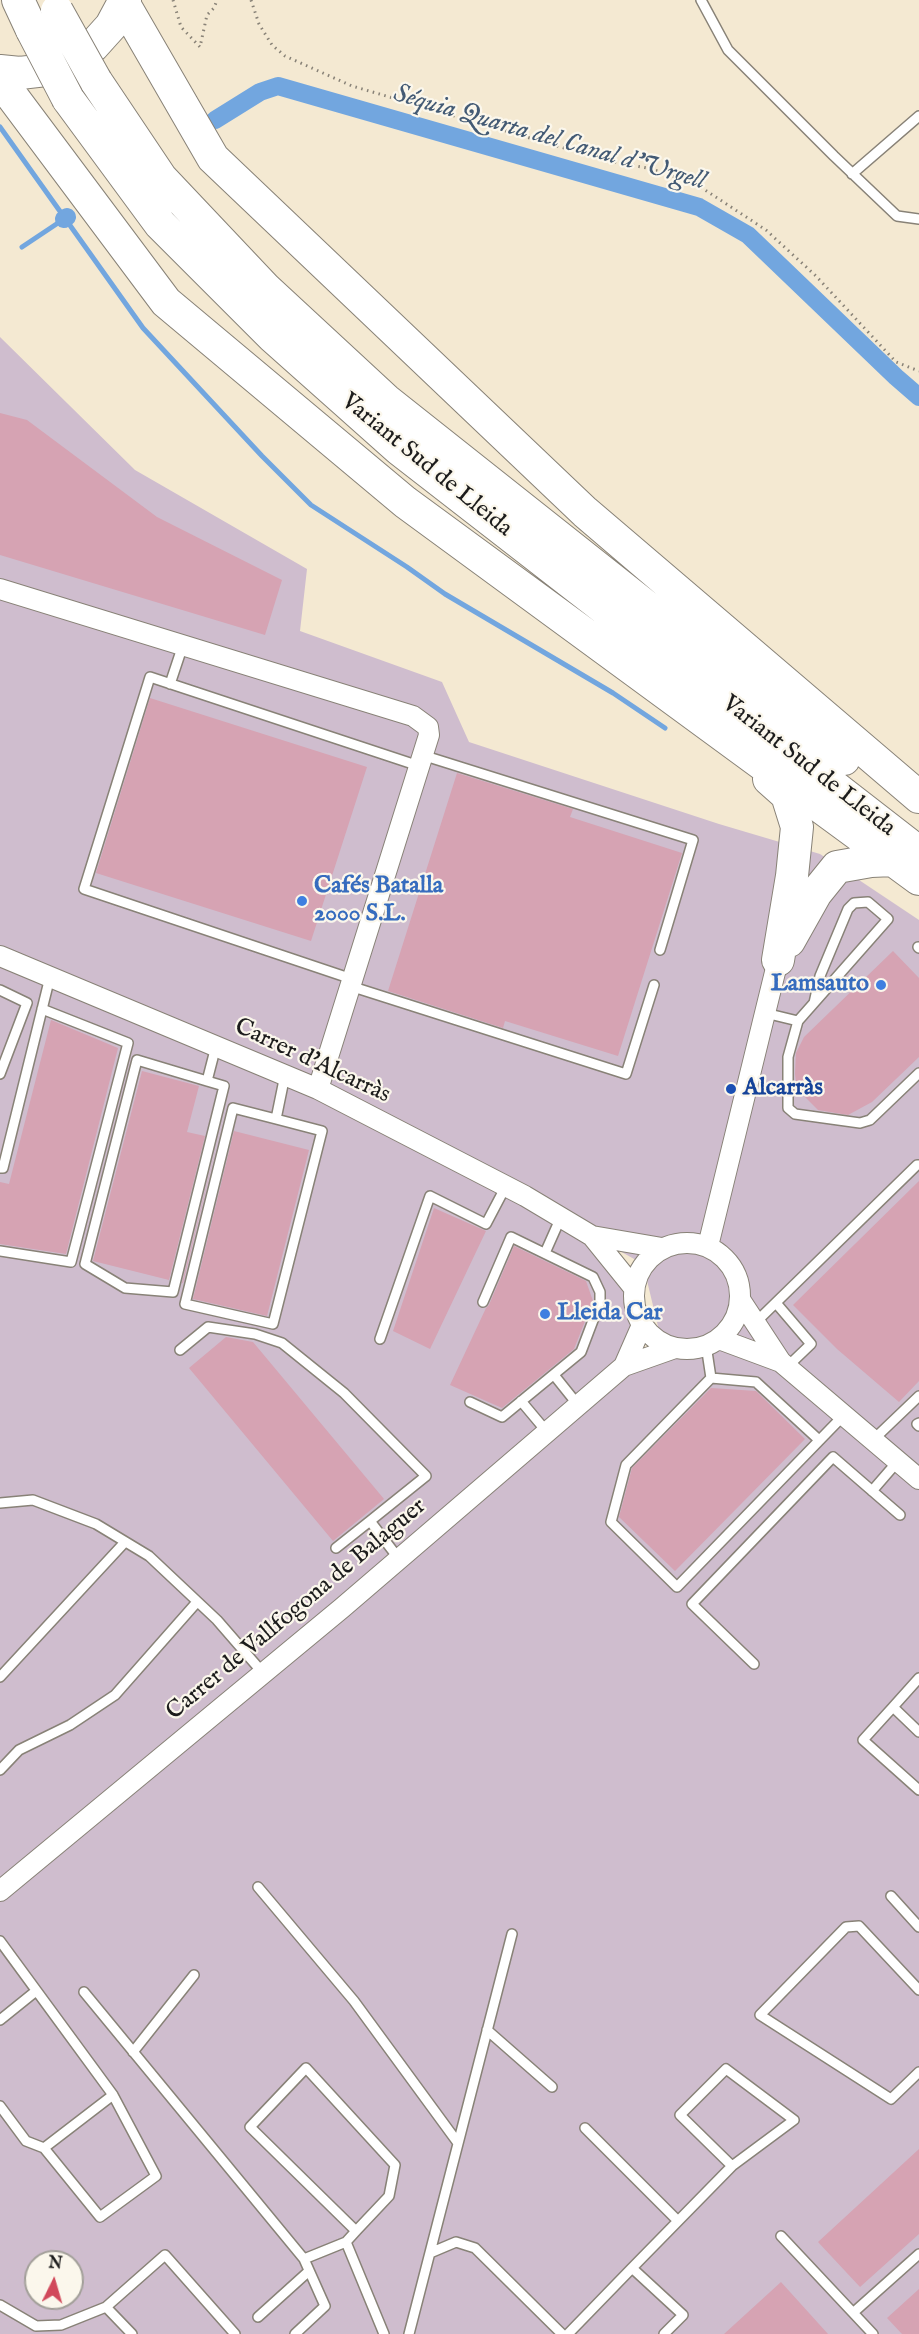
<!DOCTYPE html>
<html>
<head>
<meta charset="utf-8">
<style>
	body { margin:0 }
	#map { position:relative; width:919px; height:2334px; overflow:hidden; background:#f4e9d2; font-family:"IM FELL English",serif }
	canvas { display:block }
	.north { position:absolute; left:24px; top:2250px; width:60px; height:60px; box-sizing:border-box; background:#fbf7ec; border:2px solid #a29f99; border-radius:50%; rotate:5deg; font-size:16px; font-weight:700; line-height:24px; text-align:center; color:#1c1c1c }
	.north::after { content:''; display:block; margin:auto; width:21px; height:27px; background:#d1495b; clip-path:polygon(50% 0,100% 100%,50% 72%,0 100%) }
</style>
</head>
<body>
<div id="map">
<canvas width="919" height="2334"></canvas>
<div class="north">N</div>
</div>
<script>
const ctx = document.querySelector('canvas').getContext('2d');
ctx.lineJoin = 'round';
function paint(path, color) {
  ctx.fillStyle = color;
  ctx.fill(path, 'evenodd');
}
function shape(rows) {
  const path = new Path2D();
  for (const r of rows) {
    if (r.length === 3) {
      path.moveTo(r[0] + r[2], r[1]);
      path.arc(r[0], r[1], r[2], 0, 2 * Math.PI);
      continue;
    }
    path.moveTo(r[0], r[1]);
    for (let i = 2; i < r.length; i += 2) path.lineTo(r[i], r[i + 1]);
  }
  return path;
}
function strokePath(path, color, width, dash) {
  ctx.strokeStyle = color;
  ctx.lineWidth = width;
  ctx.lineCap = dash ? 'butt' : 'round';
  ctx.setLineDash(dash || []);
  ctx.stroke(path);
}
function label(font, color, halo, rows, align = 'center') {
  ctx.font = font + ' "IM FELL English",serif';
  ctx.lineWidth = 4.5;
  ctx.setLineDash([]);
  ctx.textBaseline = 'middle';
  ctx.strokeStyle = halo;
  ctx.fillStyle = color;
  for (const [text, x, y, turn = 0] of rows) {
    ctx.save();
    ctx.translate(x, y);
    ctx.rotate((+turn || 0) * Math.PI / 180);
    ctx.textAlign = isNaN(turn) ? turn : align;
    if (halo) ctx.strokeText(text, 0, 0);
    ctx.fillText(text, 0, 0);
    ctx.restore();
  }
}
paint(shape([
	[0,337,135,470,307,569,300,631,442,682,469,742,719,824,820,854,919,920,919,2334,0,2334],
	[570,1223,643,1264,662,1343,619,1364,638,1316,626,1278],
	[36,2262,72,2262,72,2298,36,2298]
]), '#cfbdce');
strokePath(shape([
	[0,127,143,328,262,456,311,505,407,567,445,594,613,693,665,728],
	[22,247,64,219]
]), '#72a6df', 5);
strokePath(shape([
	[215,120,260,92,278,86,699,207,748,235,896,377,919,397],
	[64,219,67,217]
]), '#72a6df', 18);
paint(shape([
	[0,413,27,420,157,517,282,580,265,635,0,555],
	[150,698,367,767,311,941,96,873],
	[457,773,573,809,570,817,682,853,618,1056,505,1021,503,1028,388,991],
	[893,951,919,978,919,1057,872,1102,848,1115,818,1110,797,1089,795,1074,796,1053,804,1037],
	[51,1020,118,1048,66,1254,0,1244,0,1182,9,1184],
	[142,1071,199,1086,187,1132,205,1136,169,1280,93,1261],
	[234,1131,309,1150,267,1316,193,1299],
	[218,1140,183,1283,182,1283],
	[919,1181,919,1381,899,1402,837,1349,793,1305],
	[434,1208,486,1231,430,1349,393,1331],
	[514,1246,586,1281,593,1301,574,1349,502,1408,450,1385,486,1308,489,1305],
	[226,1337,253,1342,384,1499,333,1541,189,1368],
	[711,1388,756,1391,805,1439,675,1571,619,1517,632,1468],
	[919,2149,919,2234,860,2287,818,2242],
	[781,2282,828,2334,724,2334],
	[919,2289,919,2334,902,2334,887,2318]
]), '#d6a3b3');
const service = shape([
	[701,0,728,50,834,156,897,216,919,219],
	[852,174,919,116],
	[170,684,183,645],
	[422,755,693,840,660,950],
	[918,947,919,948],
	[352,979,84,889,150,677,419,766],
	[350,986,626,1074,654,985],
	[0,990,27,1003,0,1074],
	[765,1013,798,1021,788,1057,788,1108,795,1114,860,1123,870,1120,919,1073],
	[798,1021,888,919,868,902,854,903,848,909,820,976,814,1003],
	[207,1081,224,1086,173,1292,125,1288,85,1264,137,1060,207,1081,216,1046],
	[276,1119,322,1131,273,1324,185,1304,233,1108,276,1119,285,1075],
	[0,1168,3,1168,50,977],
	[0,1251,71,1262,128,1043,42,1009],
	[545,1253,561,1217],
	[776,1303,811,1344,787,1367],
	[755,1323,917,1165,919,1165],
	[380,1339,430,1196,486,1224,506,1186],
	[706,1345,711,1378],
	[180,1350,208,1327,255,1334,282,1343,344,1393,426,1476,370,1521,399,1559],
	[554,1375,578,1405],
	[711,1378,626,1465,611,1522,677,1587,844,1415],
	[711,1378,756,1382,819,1440],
	[521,1401,547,1432],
	[470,1402,502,1417,581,1352,600,1302,600,1292,593,1277,511,1237,483,1302],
	[919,1423,917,1424,919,1426],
	[873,1440,919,1396],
	[872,1491,898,1461],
	[0,1503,33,1500,96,1524,149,1556,217,1620,263,1673],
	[336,1548,370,1521],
	[754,1664,692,1604,833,1457,900,1515],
	[0,1677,125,1542],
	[919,1678,893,1707,919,1732],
	[893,1707,863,1740,919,1790],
	[0,1770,19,1750,70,1725,115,1695,197,1602],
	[258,1887,354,2001,458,2143],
	[891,1896,919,1927],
	[0,1941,113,2095,156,2176,100,2217,44,2148,113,2095],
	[919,1990,859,1926,846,1927,760,2015,891,2099,919,2072],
	[84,1992,304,2259,346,2242,356,2231,389,2196,395,2165,306,2068,250,2127,356,2231],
	[0,2020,36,1991],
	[487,2030,552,2087],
	[133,2052,194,1975],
	[0,2106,26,2141,44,2148],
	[585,2128,678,2221],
	[781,2236,873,2334],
	[346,2242,384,2334],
	[430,2253,456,2242,475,2248,562,2334],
	[0,2305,36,2326,61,2325,106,2307,132,2334],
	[106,2307,165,2255,235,2334],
	[854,2312,919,2254],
	[258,2317,309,2271],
	[295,2334,325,2306,304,2259],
	[409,2334,512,1934],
	[568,2334,632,2268],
	[664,2334,683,2315,632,2268,732,2166,794,2120,726,2069,680,2115,732,2166]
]);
const minor = shape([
	[0,589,413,716,428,727,429,735,318,1089],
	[0,956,318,1089,525,1196,592,1236,634,1288],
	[592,1236,662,1248],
	[687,1296,53],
	[708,1246,778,960],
	[741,1301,781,1362,919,1479],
	[719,1339,781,1362],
	[624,1366,642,1325],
	[0,1891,342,1608,624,1366,675,1348]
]);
const trunk = shape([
	[18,0,32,30],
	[124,4,213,158,585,512,919,797],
	[0,71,20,73,46,70,71,61,93,46,111,26,125,0],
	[0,80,166,302,405,502,919,879],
	[96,81,161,178,265,288,386,400,729,672,844,759],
	[68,99,160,224,272,336,399,449,917,851],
	[769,779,787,795,797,827,792,876,778,960],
	[789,941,816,893,837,867,871,861,894,860]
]);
strokePath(service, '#888277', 12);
strokePath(minor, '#888277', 22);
strokePath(trunk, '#888277', 34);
strokePath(shape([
	[173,0,181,27,200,47,207,15,214,8,217,0],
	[251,0,259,24,272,45,285,56,352,86,605,160,652,169,696,184,766,230,816,276,896,362,919,371]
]), '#888277', 3, [1.5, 4.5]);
strokePath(service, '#fff', 9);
strokePath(minor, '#fff', 20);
strokePath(trunk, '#fff', 32);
const trunkBridge = shape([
	[57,11,96,81],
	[32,30,68,99]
]);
strokePath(trunkBridge, '#888277', 34, []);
strokePath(trunkBridge, '#fff', 32);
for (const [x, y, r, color] of [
	[302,901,6,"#3f7fe0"],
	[881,985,6,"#3f7fe0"],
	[731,1089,6,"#1a4fb4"],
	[545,1314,6,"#3f7fe0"]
]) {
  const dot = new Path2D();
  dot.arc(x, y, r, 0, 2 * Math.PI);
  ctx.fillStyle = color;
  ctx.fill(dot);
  strokePath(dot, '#fbf7ec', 2);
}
label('24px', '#1c1c1c', '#fbf7ec', [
	["Variant Sud de Lleida",426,466,39],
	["Variant Sud de Lleida",808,767,38],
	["Carrer d'Alcarràs",312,1062,25],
	["Carrer de Vallfogona de Balaguer",297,1610,-40]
]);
label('bold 24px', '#366cbe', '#fbf7ec', [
	["Cafés Batalla",314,887],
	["2000 S.L.",314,915],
	["Lamsauto",869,985,"right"],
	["Lleida Car",557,1314]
], 'left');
label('bold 24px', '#164399', '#fbf7ec', [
	["Alcarràs",743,1089]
], 'left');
label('italic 26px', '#435a74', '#fbf7ec', [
	["Séquia Quarta del Canal d'Urgell",549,139,16]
]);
</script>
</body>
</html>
